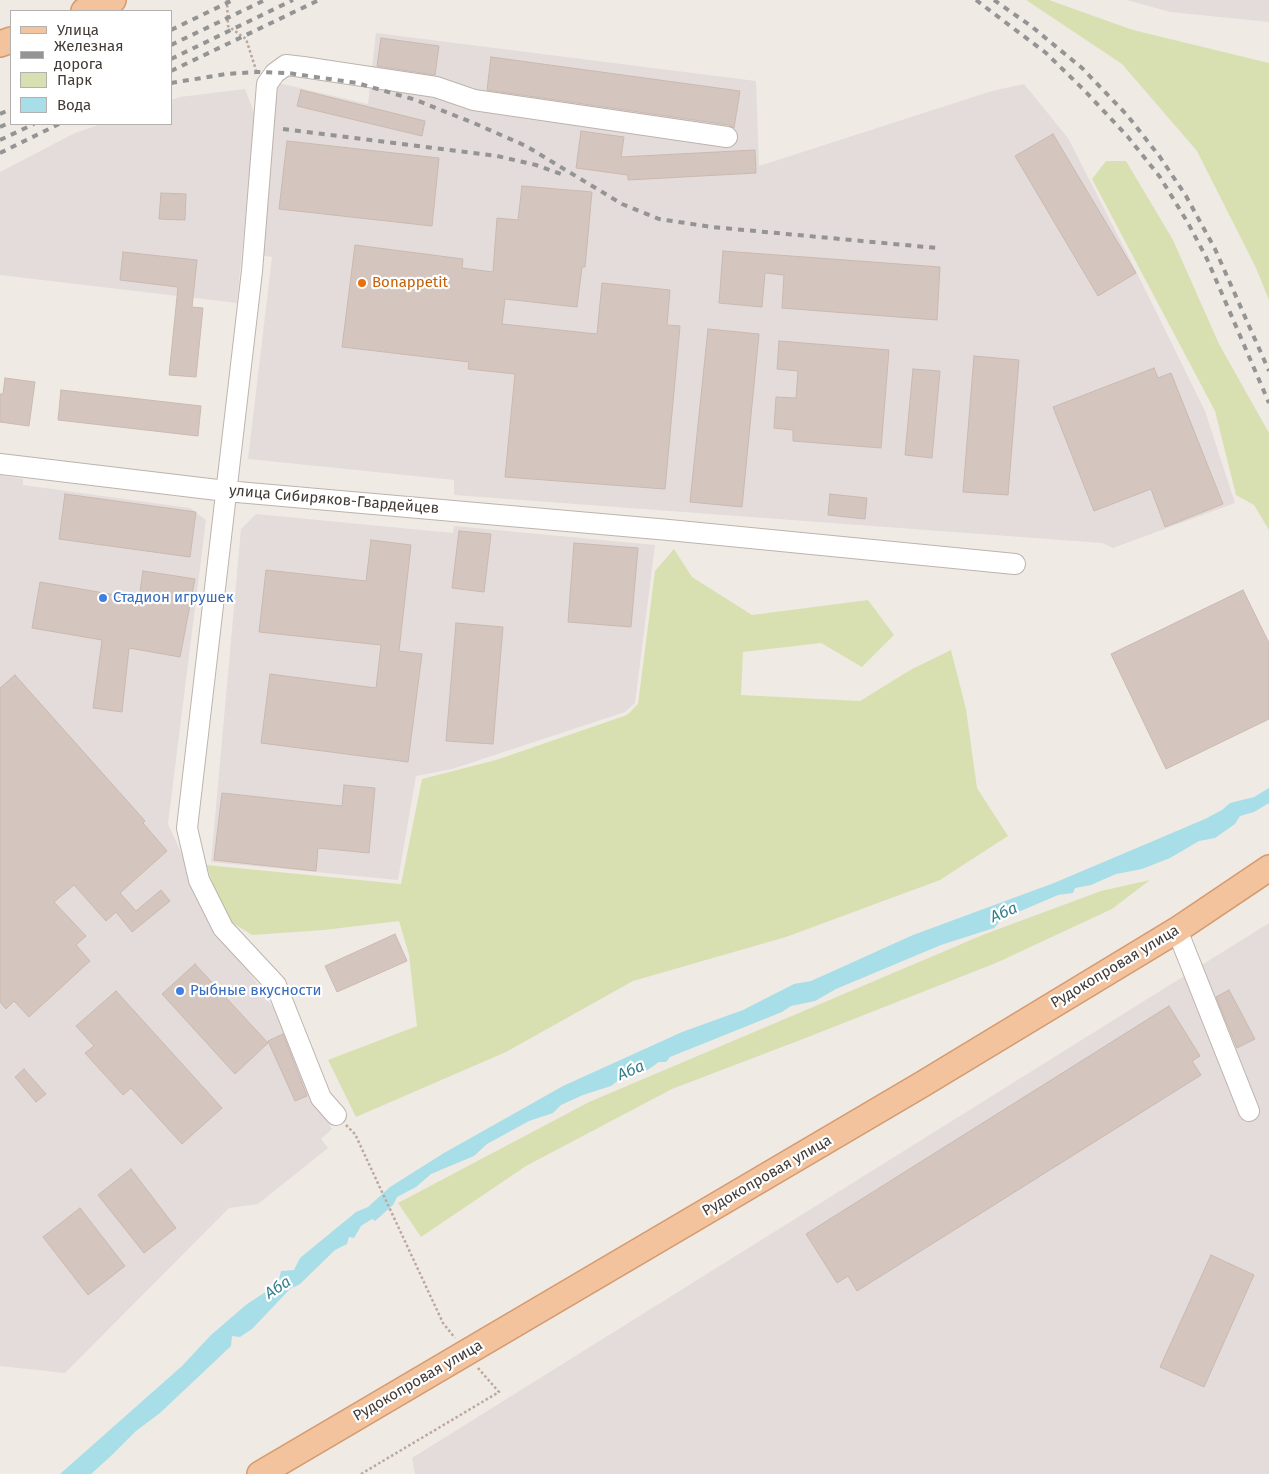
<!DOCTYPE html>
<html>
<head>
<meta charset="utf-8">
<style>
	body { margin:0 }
	#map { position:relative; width:1269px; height:1474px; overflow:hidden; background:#f0eae5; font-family:"Fira Sans",sans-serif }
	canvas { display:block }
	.legend { position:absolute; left:10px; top:10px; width:162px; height:115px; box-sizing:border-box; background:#fff; border:1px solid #b3b0ae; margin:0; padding:6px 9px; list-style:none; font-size:15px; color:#423a35 }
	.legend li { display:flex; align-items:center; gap:10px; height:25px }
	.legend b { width:25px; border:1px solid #b3b0ae }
</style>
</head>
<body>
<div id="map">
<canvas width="1269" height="1474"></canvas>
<ul class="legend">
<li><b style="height:6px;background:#f2c39c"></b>Улица</li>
<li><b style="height:6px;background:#949494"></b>Железная дорога</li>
<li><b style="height:14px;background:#d8e0b2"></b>Парк</li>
<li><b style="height:14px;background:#a7dee7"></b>Вода</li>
</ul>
</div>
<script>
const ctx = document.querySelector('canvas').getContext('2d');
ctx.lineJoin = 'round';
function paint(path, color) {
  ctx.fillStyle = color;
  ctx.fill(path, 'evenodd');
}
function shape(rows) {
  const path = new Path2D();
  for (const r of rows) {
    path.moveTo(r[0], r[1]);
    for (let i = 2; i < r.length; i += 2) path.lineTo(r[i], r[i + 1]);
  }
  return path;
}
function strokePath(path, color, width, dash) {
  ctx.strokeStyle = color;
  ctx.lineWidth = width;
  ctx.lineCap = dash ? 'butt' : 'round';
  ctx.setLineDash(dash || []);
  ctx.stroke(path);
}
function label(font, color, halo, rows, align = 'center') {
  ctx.font = font + ' "Fira Sans",sans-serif';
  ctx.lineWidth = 4.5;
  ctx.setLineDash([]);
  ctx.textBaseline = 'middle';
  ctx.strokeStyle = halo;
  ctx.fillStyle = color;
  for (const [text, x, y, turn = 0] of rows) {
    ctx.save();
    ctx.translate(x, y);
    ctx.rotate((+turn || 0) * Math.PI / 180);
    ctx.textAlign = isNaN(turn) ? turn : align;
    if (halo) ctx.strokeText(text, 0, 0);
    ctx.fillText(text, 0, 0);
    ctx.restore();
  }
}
paint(shape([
	[1127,0,1269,0,1269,22,1170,12],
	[376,33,756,81,759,166,992,91,1024,84,1068,138,1138,275,1205,411,1235,503,1113,548,1102,543,454,495,454,480,248,459,272,257,258,255,278,83,368,104],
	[245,89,255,115,237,303,0,275,0,172,75,133,101,124,171,124,171,100,180,97],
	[0,475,23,479,23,485,190,508,206,520,168,824,209,914,288,1029,320,1110,332,1129,321,1139,328,1148,258,1204,229,1208,65,1373,0,1366],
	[256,514,453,533,454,526,655,545,635,703,625,712,452,769,416,776,398,880,211,862,241,529],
	[1269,923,1269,1474,415,1474,412,1458]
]), '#e3dcda');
paint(shape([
	[1026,0,1049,0,1133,30,1269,63,1269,300,1256,268,1197,151,1122,64],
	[1106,161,1126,161,1173,240,1219,344,1269,433,1269,530,1254,505,1236,495,1215,411,1092,179],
	[674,549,692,577,752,615,868,600,894,635,862,667,821,643,743,652,741,695,860,701,912,669,951,650,966,709,977,788,1008,836,940,880,786,937,633,981,506,1052,356,1117,328,1060,417,1026,409,955,399,921,324,930,252,935,225,918,206,865,401,884,422,779,496,760,627,715,638,704,655,571],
	[1150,880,1112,909,996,963,803,1039,672,1089,526,1166,421,1237,398,1203,589,1102,985,934,1101,891]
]), '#d8e0b2');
paint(shape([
	[1269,788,1269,803,1254,812,1240,816,1235,824,1215,838,1199,841,1170,858,1142,869,1116,874,1091,885,1075,888,1073,893,1058,895,1002,919,994,928,941,945,836,989,815,1001,791,1006,782,1012,670,1057,666,1062,659,1062,646,1071,640,1071,635,1075,620,1079,611,1086,583,1095,561,1105,553,1113,529,1121,487,1144,474,1156,431,1174,416,1187,397,1197,393,1205,375,1221,372,1219,361,1226,354,1238,349,1237,347,1244,335,1250,300,1284,290,1289,252,1329,240,1337,232,1336,231,1346,160,1413,136,1431,111,1456,91,1474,60,1474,182,1366,211,1335,247,1304,278,1284,281,1271,294,1270,300,1258,356,1212,368,1207,390,1187,444,1153,563,1086,682,1032,743,1010,794,984,811,981,913,935,1054,883,1205,819,1222,810,1230,803,1254,797]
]), '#a7dee7');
const building = shape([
	[381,38,439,46,435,75,377,66,381,38],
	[491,57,740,91,734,128,729,125,487,90,491,57],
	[301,90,425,121,422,136,297,106,301,90],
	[581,131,624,137,621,157,755,150,756,173,628,180,628,175,576,168,581,131],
	[1053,134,1136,273,1098,296,1015,156,1053,134],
	[287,141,439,158,432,226,279,209,287,141],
	[522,186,592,192,585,267,582,267,577,307,505,299,502,324,597,334,602,283,670,290,667,325,680,326,665,489,505,477,515,374,468,369,469,362,342,347,355,245,463,259,462,268,493,272,497,218,518,220,522,186],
	[161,193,186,194,185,220,159,219,161,193],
	[723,251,940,267,937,320,782,308,784,275,765,273,762,307,719,303,723,251],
	[123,252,197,260,192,307,203,308,196,377,169,375,178,287,120,280,123,252],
	[708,329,759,334,742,507,690,502,708,329],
	[779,341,889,350,881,448,793,441,793,430,774,428,776,397,796,398,798,371,777,369,779,341],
	[974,356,1019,360,1008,495,963,492,974,356],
	[1154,368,1158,378,1171,373,1223,504,1165,527,1151,489,1094,511,1053,407,1154,368],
	[913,369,940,371,932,458,905,455,913,369],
	[5,378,35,382,29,426,0,422,0,394,3,394,5,378],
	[61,390,201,406,198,436,58,420,61,390],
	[65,494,196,512,190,557,59,539,65,494],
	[830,494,867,498,865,519,828,515,830,494],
	[459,531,491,534,484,592,452,588,459,531],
	[371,540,411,545,399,651,422,654,408,762,261,743,270,674,376,688,381,645,259,632,266,570,366,581,371,540],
	[574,543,638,548,631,627,568,622,574,543],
	[143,571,195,579,180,657,129,648,122,712,93,708,102,640,32,628,40,582,139,599,143,571],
	[1243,590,1269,643,1269,719,1166,769,1111,654,1243,590],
	[456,623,503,627,493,744,446,741,456,623],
	[15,675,145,821,143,823,167,851,120,893,136,911,161,890,170,901,132,932,116,912,106,921,74,885,54,902,86,936,76,945,90,961,29,1017,14,1001,6,1009,0,1002,0,688,15,675],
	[344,785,375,788,369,853,318,848,316,871,214,860,222,793,342,806,344,785],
	[395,934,407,961,337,992,325,966,395,934],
	[195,964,268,1043,235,1074,162,994,195,964],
	[1229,990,1255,1039,1237,1048,1216,997,1229,990],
	[116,991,222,1108,182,1144,131,1088,123,1095,85,1053,94,1046,76,1026,116,991],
	[1169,1006,1200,1056,1192,1061,1201,1075,857,1291,848,1276,837,1283,806,1234,1169,1006],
	[283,1034,307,1096,295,1101,268,1041,283,1034],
	[24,1069,46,1094,36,1102,15,1077,24,1069],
	[131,1169,176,1228,144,1253,98,1195,131,1169],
	[80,1208,125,1266,88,1295,43,1237,80,1208],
	[1211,1255,1254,1275,1204,1387,1160,1367,1211,1255]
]);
paint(building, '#d4c6bf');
strokePath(building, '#cbb9b0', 1);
const minor = shape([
	[0,464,226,491,669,530,1015,564],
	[1177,930,1249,1111],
	[336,1115,321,1098,276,985,223,928,199,880,187,828,252,271,267,84,275,73,286,65,303,67,436,87,474,100,727,137]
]);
const major = shape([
	[84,11,113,0],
	[0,44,11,40],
	[260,1474,921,1085,1177,930,1269,868]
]);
strokePath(minor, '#beb3ac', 22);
strokePath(major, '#d59a6e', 28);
strokePath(shape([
	[227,0,228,26,246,39,256,70],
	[346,1125,355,1134,443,1323,455,1338],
	[361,1474,499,1392,478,1368]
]), '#bba79c', 2.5, [2.5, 2.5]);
strokePath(minor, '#fff', 20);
strokePath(major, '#f2c39c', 25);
strokePath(shape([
	[976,0,1046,53,1085,91,1128,137,1160,177,1188,223,1207,259,1269,403],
	[994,0,1031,26,1082,68,1127,115,1160,157,1186,196,1215,249,1269,371],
	[171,30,233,0],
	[171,45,265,0],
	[171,59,293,0],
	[171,71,319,0],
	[171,83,226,74,257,72,288,73,357,83,416,100,476,124,526,146,622,204,659,219,712,227,937,248],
	[0,114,11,109],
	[0,127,11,122],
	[283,129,497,156,536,165,561,174],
	[0,140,34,124],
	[0,153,59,124]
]), '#949494', 4, [6, 6]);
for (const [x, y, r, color] of [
	[362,283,5,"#e8710a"],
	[103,598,5,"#3f7fe0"],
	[180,991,5,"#3f7fe0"]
]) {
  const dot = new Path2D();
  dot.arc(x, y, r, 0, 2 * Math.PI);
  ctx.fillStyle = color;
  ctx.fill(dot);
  strokePath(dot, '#fff', 2);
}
label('15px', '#c56008', '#fff', [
	["Bonappetit",372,283]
], 'left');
label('15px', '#423a35', '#fff', [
	["улица Сибиряков-Гвардейцев",334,500,5],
	["Рудокопровая улица",1115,967,-31],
	["Рудокопровая улица",767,1176,-30],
	["Рудокопровая улица",418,1381,-30]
]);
label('15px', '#366cbe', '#fff', [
	["Стадион игрушек",113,598],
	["Рыбные вкусности",190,991]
], 'left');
label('italic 16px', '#357f8b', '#fff', [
	["Аба",1004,913,-23],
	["Аба",631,1071,-23],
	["Аба",278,1288,-33]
]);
</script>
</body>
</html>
